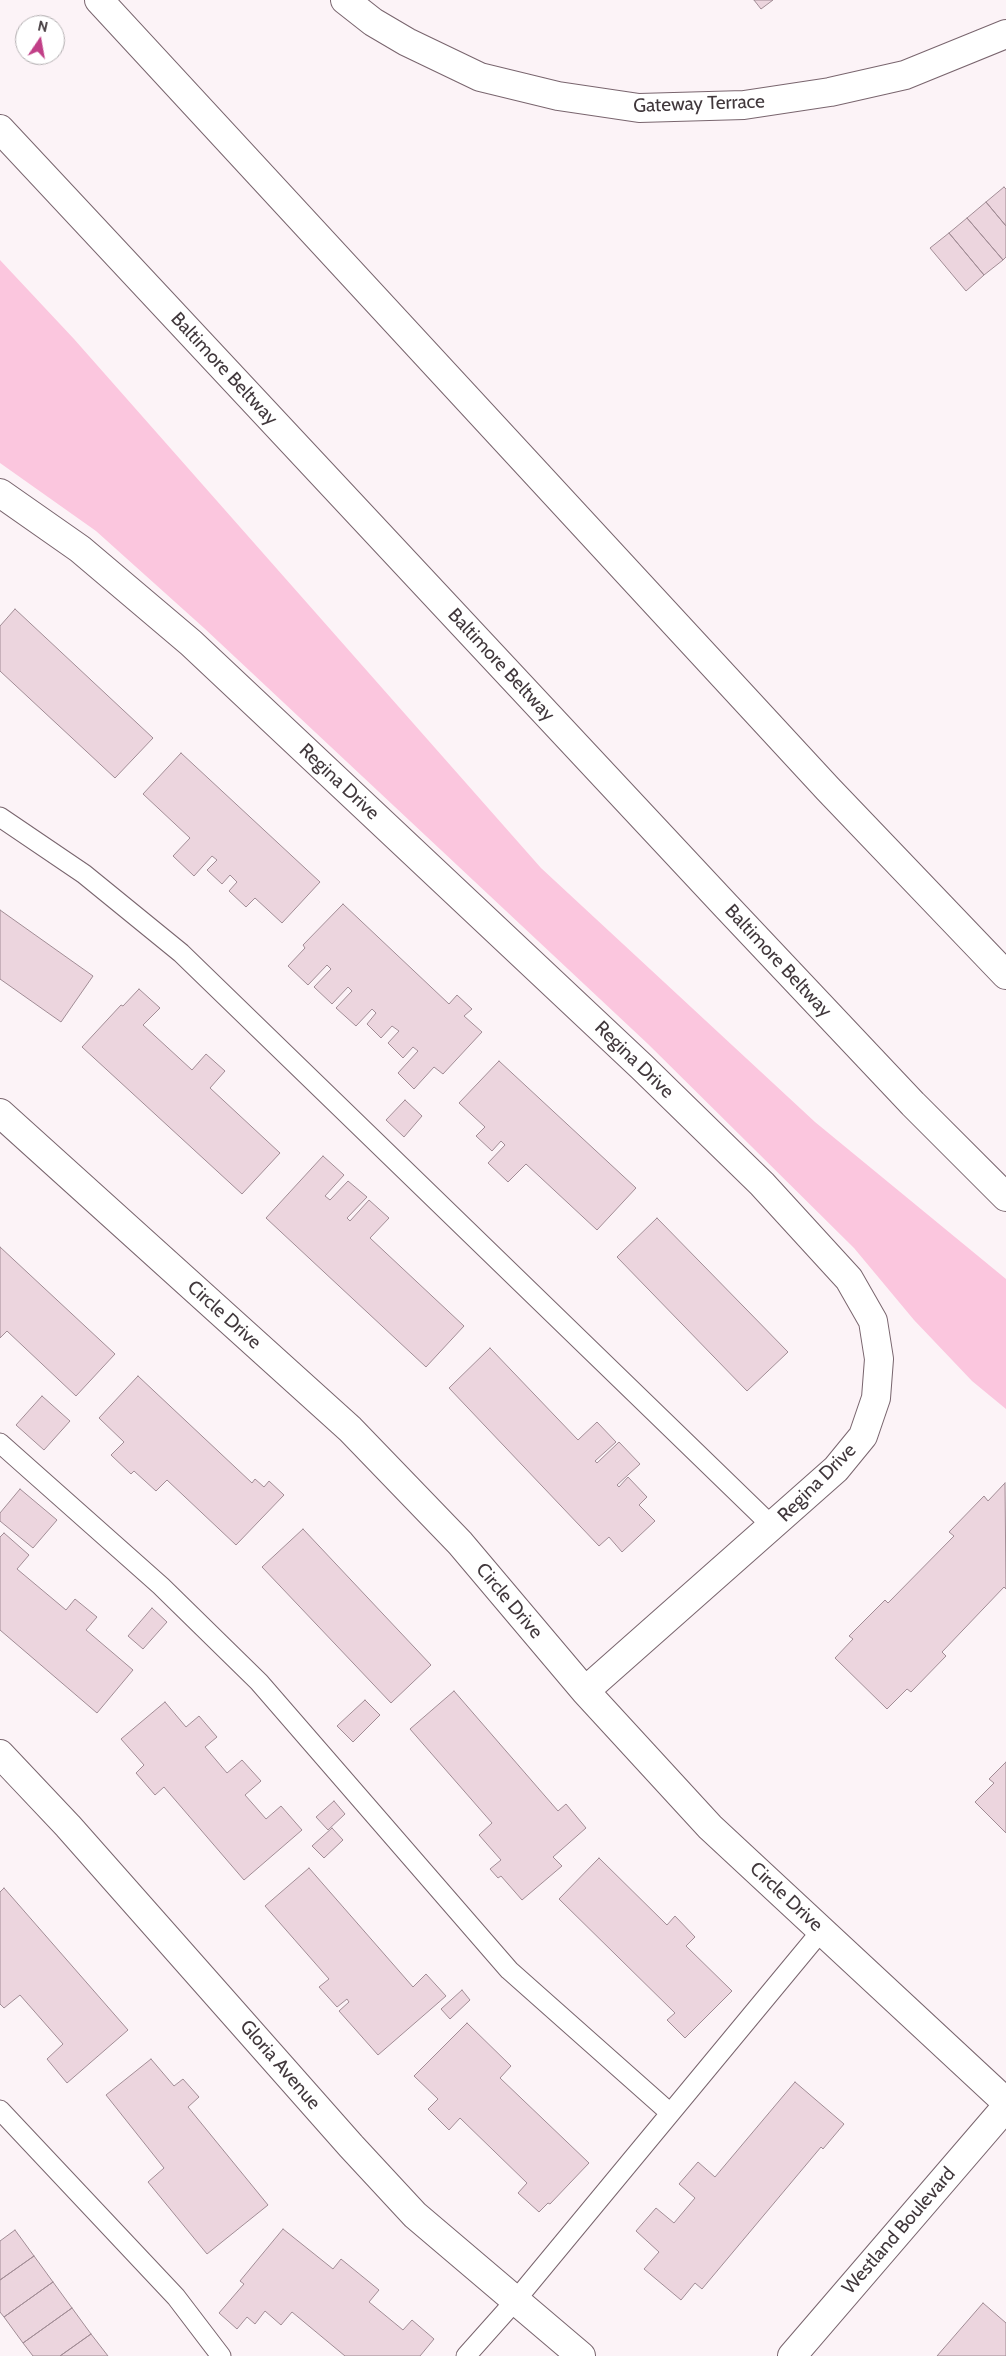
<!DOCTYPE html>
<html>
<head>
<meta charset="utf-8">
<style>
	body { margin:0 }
	#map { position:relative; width:1006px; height:2356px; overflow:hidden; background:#fcf3f7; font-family:Cabin,sans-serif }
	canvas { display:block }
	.north { position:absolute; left:15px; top:15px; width:50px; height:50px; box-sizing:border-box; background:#fff; border:1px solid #b3afb1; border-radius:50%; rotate:12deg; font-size:14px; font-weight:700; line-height:20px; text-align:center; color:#41383c }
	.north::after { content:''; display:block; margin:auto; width:18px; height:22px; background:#c13f87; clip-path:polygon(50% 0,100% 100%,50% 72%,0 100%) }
</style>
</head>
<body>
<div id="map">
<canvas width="1006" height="2356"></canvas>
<div class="north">N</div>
</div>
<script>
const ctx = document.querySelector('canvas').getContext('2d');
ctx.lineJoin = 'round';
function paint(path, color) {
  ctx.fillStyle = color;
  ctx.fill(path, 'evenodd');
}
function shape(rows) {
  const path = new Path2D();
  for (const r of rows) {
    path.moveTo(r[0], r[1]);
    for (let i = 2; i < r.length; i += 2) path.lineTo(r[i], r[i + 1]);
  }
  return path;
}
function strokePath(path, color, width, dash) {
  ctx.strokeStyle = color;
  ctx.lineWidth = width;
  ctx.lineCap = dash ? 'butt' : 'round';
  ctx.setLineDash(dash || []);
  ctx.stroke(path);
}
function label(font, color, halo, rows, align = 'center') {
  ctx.font = font + ' Cabin,sans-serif';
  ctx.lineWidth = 4;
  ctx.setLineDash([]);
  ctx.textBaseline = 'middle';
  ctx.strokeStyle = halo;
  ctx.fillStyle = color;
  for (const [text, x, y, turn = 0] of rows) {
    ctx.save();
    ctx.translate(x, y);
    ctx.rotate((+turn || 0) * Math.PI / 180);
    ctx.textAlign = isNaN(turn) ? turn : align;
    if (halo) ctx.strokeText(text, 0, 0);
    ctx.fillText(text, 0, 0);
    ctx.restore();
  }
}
paint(shape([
	[0,260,74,339,541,868,815,1122,1006,1279,1006,1409,972,1381,914,1320,854,1248,648,1044,204,628,96,531,0,463]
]), '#fbc6de');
const building = shape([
	[754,0,773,0,761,9,754,0],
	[1004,187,1006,189,1006,226,986,202,1004,187],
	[986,202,1006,226,1006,257,1003,260,967,218,986,202],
	[967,218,1003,260,984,275,949,233,967,218],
	[949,233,984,275,966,291,930,248,949,233],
	[15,609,153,738,115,778,0,671,0,626,15,609],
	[181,753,320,882,282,923,255,898,246,907,229,891,237,882,230,875,222,884,207,870,217,860,212,856,194,876,173,856,190,838,143,794,181,753],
	[343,904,449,1004,457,995,472,1009,464,1016,482,1032,443,1074,434,1067,414,1089,398,1073,418,1051,413,1047,403,1058,388,1043,399,1031,392,1026,381,1038,367,1024,376,1013,372,1009,356,1026,336,1008,352,991,348,987,332,1004,314,987,331,969,327,965,308,985,288,966,305,948,303,945,343,904],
	[0,910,93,976,61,1022,0,979,0,910],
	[139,989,160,1008,143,1025,192,1070,206,1054,225,1071,210,1088,280,1153,242,1194,82,1047,121,1005,123,1006,139,989],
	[499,1061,636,1188,597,1230,526,1164,508,1182,488,1163,505,1145,501,1141,492,1151,476,1136,485,1127,459,1103,499,1061],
	[405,1100,422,1116,404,1137,386,1120,405,1100],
	[323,1156,344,1175,325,1196,330,1200,348,1181,367,1197,347,1218,350,1221,369,1200,389,1218,370,1238,464,1326,426,1367,266,1218,323,1156],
	[657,1218,788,1352,747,1391,617,1257,657,1218],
	[0,1247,115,1354,76,1396,7,1331,0,1338,0,1247],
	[490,1348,578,1440,597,1422,616,1442,595,1461,597,1463,619,1442,640,1464,617,1485,619,1487,628,1477,647,1497,639,1505,655,1521,622,1552,609,1537,599,1546,449,1388,490,1348],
	[138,1376,252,1483,255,1479,264,1487,269,1481,284,1495,236,1545,167,1480,156,1491,134,1471,131,1474,111,1455,124,1442,99,1418,138,1376],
	[42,1396,70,1421,44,1450,16,1425,42,1396],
	[1005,1483,1006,1589,1004,1587,942,1652,946,1656,911,1692,907,1689,887,1709,835,1658,853,1639,849,1636,885,1600,888,1603,954,1536,949,1532,984,1496,988,1501,1005,1483],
	[20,1489,57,1520,33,1548,0,1521,0,1513,20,1489],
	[303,1529,431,1665,391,1703,262,1567,303,1529],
	[4,1533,29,1555,17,1569,66,1610,75,1599,97,1617,86,1630,133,1670,97,1713,0,1630,0,1537,4,1533],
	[152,1608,167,1622,143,1649,128,1636,152,1608],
	[454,1691,558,1811,566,1804,586,1828,553,1857,562,1866,522,1900,501,1876,498,1878,490,1869,501,1860,479,1835,492,1823,410,1729,454,1691],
	[365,1700,380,1715,353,1742,337,1726,365,1700],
	[165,1702,186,1727,199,1716,217,1737,205,1747,227,1773,242,1760,261,1781,245,1795,266,1819,281,1806,302,1830,244,1880,164,1787,155,1795,136,1773,144,1765,121,1739,165,1702],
	[1006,1762,1006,1833,975,1802,994,1783,989,1779,1006,1762],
	[334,1801,345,1814,328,1830,316,1817,334,1801],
	[332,1828,343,1840,324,1858,312,1846,332,1828],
	[599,1858,667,1925,675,1916,695,1937,686,1946,732,1991,685,2038,667,2020,675,2013,559,1899,599,1858],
	[309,1868,413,1987,426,1974,446,1996,378,2055,339,2011,349,2002,347,1999,337,2007,319,1987,329,1979,265,1906,309,1868],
	[4,1888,128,2030,67,2083,47,2059,63,2044,20,1995,4,2008,0,2004,0,1892,4,1888],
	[462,1990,470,2000,450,2019,441,2009,462,1990],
	[467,2023,511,2066,500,2078,589,2163,550,2204,548,2203,539,2212,518,2193,527,2183,460,2118,449,2130,428,2109,438,2099,414,2076,467,2023],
	[151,2059,174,2086,183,2079,199,2097,188,2107,268,2205,207,2254,148,2182,164,2168,106,2095,151,2059],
	[795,2082,844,2124,823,2149,821,2147,702,2289,695,2283,681,2300,644,2269,659,2252,636,2231,656,2208,674,2223,695,2198,679,2184,698,2162,715,2177,795,2082],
	[283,2229,333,2269,341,2259,379,2290,369,2302,403,2330,412,2320,434,2339,420,2356,345,2356,292,2312,281,2325,265,2311,255,2324,247,2317,237,2329,219,2313,244,2284,240,2281,283,2229],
	[15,2230,34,2256,0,2280,0,2241,15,2230],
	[34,2256,53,2282,4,2317,0,2312,0,2280,34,2256],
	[53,2282,72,2308,23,2343,4,2317,53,2282],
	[983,2303,1006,2323,1006,2356,937,2356,983,2303],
	[72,2308,91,2334,60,2356,33,2356,23,2343,72,2308],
	[91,2334,108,2356,60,2356,91,2334]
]);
paint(building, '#ecd5de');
strokePath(building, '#a18c95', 1);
const lane = shape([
	[0,817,84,874,181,953,773,1527],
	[0,1443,161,1586,259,1682,509,1970,669,2112],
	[0,2110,176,2297,221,2356],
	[466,2356,515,2301,822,1930]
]);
const street = shape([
	[345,0,373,22,407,42,480,77,558,96,639,108,744,105,830,92,905,75,1006,34],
	[0,493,80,549,191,643,642,1067,762,1184,849,1279,873,1321,879,1359,876,1398,863,1436,836,1469,585,1691],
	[0,1113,350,1429,460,1543,585,1691,710,1827,1006,2102],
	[0,1754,68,1826,351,2146,415,2215,581,2356]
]);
const secondary = shape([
	[792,2356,1006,2107]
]);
const highway = shape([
	[99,0,828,789,1006,975],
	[0,129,727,907,913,1104,1006,1197]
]);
strokePath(lane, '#79656e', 21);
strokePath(street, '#79656e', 30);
strokePath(secondary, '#79656e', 30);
strokePath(highway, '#79656e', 30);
strokePath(lane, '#fff', 19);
strokePath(street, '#fff', 28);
strokePath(secondary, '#fff', 28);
strokePath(highway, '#fff', 28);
label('19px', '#41383c', '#fff', [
	["Gateway Terrace",699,104,-2],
	["Baltimore Beltway",224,369,47],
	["Baltimore Beltway",501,665,47],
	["Regina Drive",339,782,43],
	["Baltimore Beltway",778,961,47],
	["Regina Drive",634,1060,44],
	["Circle Drive",224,1315,42],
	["Regina Drive",817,1483,-45],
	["Circle Drive",509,1601,50],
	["Circle Drive",786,1897,43],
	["Gloria Avenue",280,2065,49],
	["Westland Boulevard",899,2231,-49]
]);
</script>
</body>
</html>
